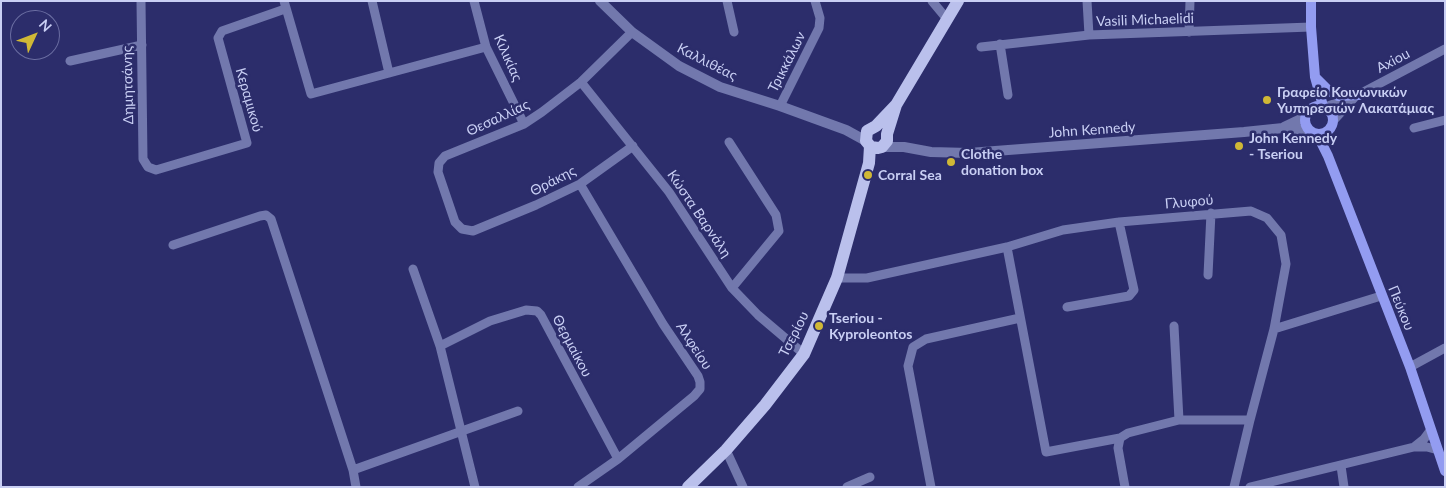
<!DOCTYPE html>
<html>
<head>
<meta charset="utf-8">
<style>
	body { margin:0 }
	#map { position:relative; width:1446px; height:488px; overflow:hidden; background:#2c2d6b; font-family:Lato,sans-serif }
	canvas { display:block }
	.frame { position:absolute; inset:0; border:2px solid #c9cff4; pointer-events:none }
	.north { position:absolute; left:10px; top:10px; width:50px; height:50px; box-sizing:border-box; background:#2c2d6b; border:1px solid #6b6ea2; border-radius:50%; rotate:47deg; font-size:14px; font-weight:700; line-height:20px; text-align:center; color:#c9cff4 }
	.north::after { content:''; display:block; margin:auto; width:18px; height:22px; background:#d0b836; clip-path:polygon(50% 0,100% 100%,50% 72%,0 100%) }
</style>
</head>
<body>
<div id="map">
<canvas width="1446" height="488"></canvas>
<div class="frame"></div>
<div class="north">N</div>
</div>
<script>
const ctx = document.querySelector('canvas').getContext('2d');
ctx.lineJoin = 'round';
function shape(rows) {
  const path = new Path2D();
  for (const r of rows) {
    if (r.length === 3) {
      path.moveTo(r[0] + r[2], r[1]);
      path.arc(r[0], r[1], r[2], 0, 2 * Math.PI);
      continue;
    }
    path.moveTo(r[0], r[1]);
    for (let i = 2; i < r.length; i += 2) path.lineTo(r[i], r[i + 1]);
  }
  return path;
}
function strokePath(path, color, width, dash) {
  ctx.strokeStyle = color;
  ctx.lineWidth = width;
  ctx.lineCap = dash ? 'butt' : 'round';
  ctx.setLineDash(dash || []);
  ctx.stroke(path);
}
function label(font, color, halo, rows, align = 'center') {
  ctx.font = font + ' Lato,sans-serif';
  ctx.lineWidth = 5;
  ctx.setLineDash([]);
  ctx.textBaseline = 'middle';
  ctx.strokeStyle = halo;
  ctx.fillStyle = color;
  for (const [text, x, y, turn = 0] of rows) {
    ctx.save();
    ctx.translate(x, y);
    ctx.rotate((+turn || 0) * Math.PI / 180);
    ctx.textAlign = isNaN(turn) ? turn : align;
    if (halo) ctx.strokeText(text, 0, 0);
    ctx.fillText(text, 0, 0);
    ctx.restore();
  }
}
strokePath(shape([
	[141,1,143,159,148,167,156,170,247,143,218,38,222,31,285,9],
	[284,1,311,94,486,47],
	[372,1,389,73],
	[474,1,486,47,524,124],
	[727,1,734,32],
	[932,1,947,19],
	[1087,1,1089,35],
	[632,32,581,82,542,112,524,124,445,156,439,163,438,172,455,222,462,229,473,231,536,205,580,184,633,146],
	[1189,32,1190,1],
	[1000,44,1008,95],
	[981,47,1089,35,1311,27],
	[70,61,142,45],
	[581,82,669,192,732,288,758,315,804,354],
	[780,106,819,28,820,18,815,1],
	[1325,107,1354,97,1445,49],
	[1334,120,1354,98],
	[1414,128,1445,120],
	[729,142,776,215,779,231,732,288],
	[173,245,260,216,266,215,271,219,353,470,356,487],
	[1007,247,1046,452,1120,438,1128,433,1179,420,1250,420],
	[413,269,440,346,475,487],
	[1208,275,1211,213],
	[837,278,867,278,1007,247,1063,230,1119,222,1251,211,1267,218,1281,235,1286,264,1274,329,1250,420,1234,487],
	[1067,307,1129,296,1134,290,1119,222],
	[1174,326,1179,420],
	[1274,329,1381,296],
	[440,346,490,321,526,310,537,311,541,315,618,459],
	[1410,367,1445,348],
	[1120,438,1118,448,1125,487],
	[1414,447,1424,439,1430,431],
	[726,450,743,487],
	[1341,466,1344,487],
	[353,470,518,411],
	[578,487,618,459,694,396,700,389,700,382,698,376,663,324,580,184],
	[847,487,870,477],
	[931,487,908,366,913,347,926,339,1020,318],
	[1250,487,1414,447,1427,447,1438,450]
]), '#7278ad', 9);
strokePath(shape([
	[600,1,632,32,679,66,720,87,780,106,846,130,866,141],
	[1284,127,1305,117],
	[882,147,904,147,931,152,969,153,1244,132,1283,128,1310,131]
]), '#7278ad', 10);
strokePath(shape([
	[1311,1,1311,27,1315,77,1323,106],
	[1316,78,1328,90,1338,96,1359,95],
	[1319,120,14],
	[1317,134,1328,156,1410,367,1445,471]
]), '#939cf1', 10);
strokePath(shape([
	[896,105,887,134,887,141,882,147,878,148,871,147,866,141,867,131,876,126,896,105,958,1],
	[688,487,726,450,765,405,804,354,837,278,869,163,870,146]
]), '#bac0ec', 12);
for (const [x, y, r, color] of [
	[1267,100,5,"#d0b836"],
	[1239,146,5,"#d0b836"],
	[951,162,5,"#d0b836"],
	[868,175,5,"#d0b836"],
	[819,326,5,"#d0b836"]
]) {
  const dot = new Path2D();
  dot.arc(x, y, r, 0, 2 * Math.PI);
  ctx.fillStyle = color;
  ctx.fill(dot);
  strokePath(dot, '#2c2d6b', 2);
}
label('14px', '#c9cff4', '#2c2d6b', [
	["Vasili Michaelidi",1145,20,-2],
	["Κιλικίας",508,58,66],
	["Axiou",1393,61,-28],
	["Καλλιθέας",707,62,27],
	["Τρικκάλων",787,62,-63],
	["Δημητσάνης",128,85,-91],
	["Κεραμικού",249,100,74],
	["Θεσαλλίας",498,118,-25],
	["John Kennedy",1092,130,-4],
	["Θράκης",553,181,-27],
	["Γλυφού",1189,202,-5],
	["Κώστα Βαρνάλη",699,214,56],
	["Πεύκου",1401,308,68],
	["Τσερίου",794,334,-63],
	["Θερμαίκου",572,346,62],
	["Αλφείου",694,346,57]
]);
label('bold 14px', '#c9cff4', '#2c2d6b', [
	["Γραφείο Κοινωνικών",1277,92],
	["Υυπηρεσιών Λακατάμιας",1277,108],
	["John Kennedy",1249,138],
	["- Tseriou",1249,154],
	["Clothe",961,154],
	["donation box",961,170],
	["Corral Sea",878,175],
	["Tseriou -",829,318],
	["Kyproleontos",829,334]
], 'left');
</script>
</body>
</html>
